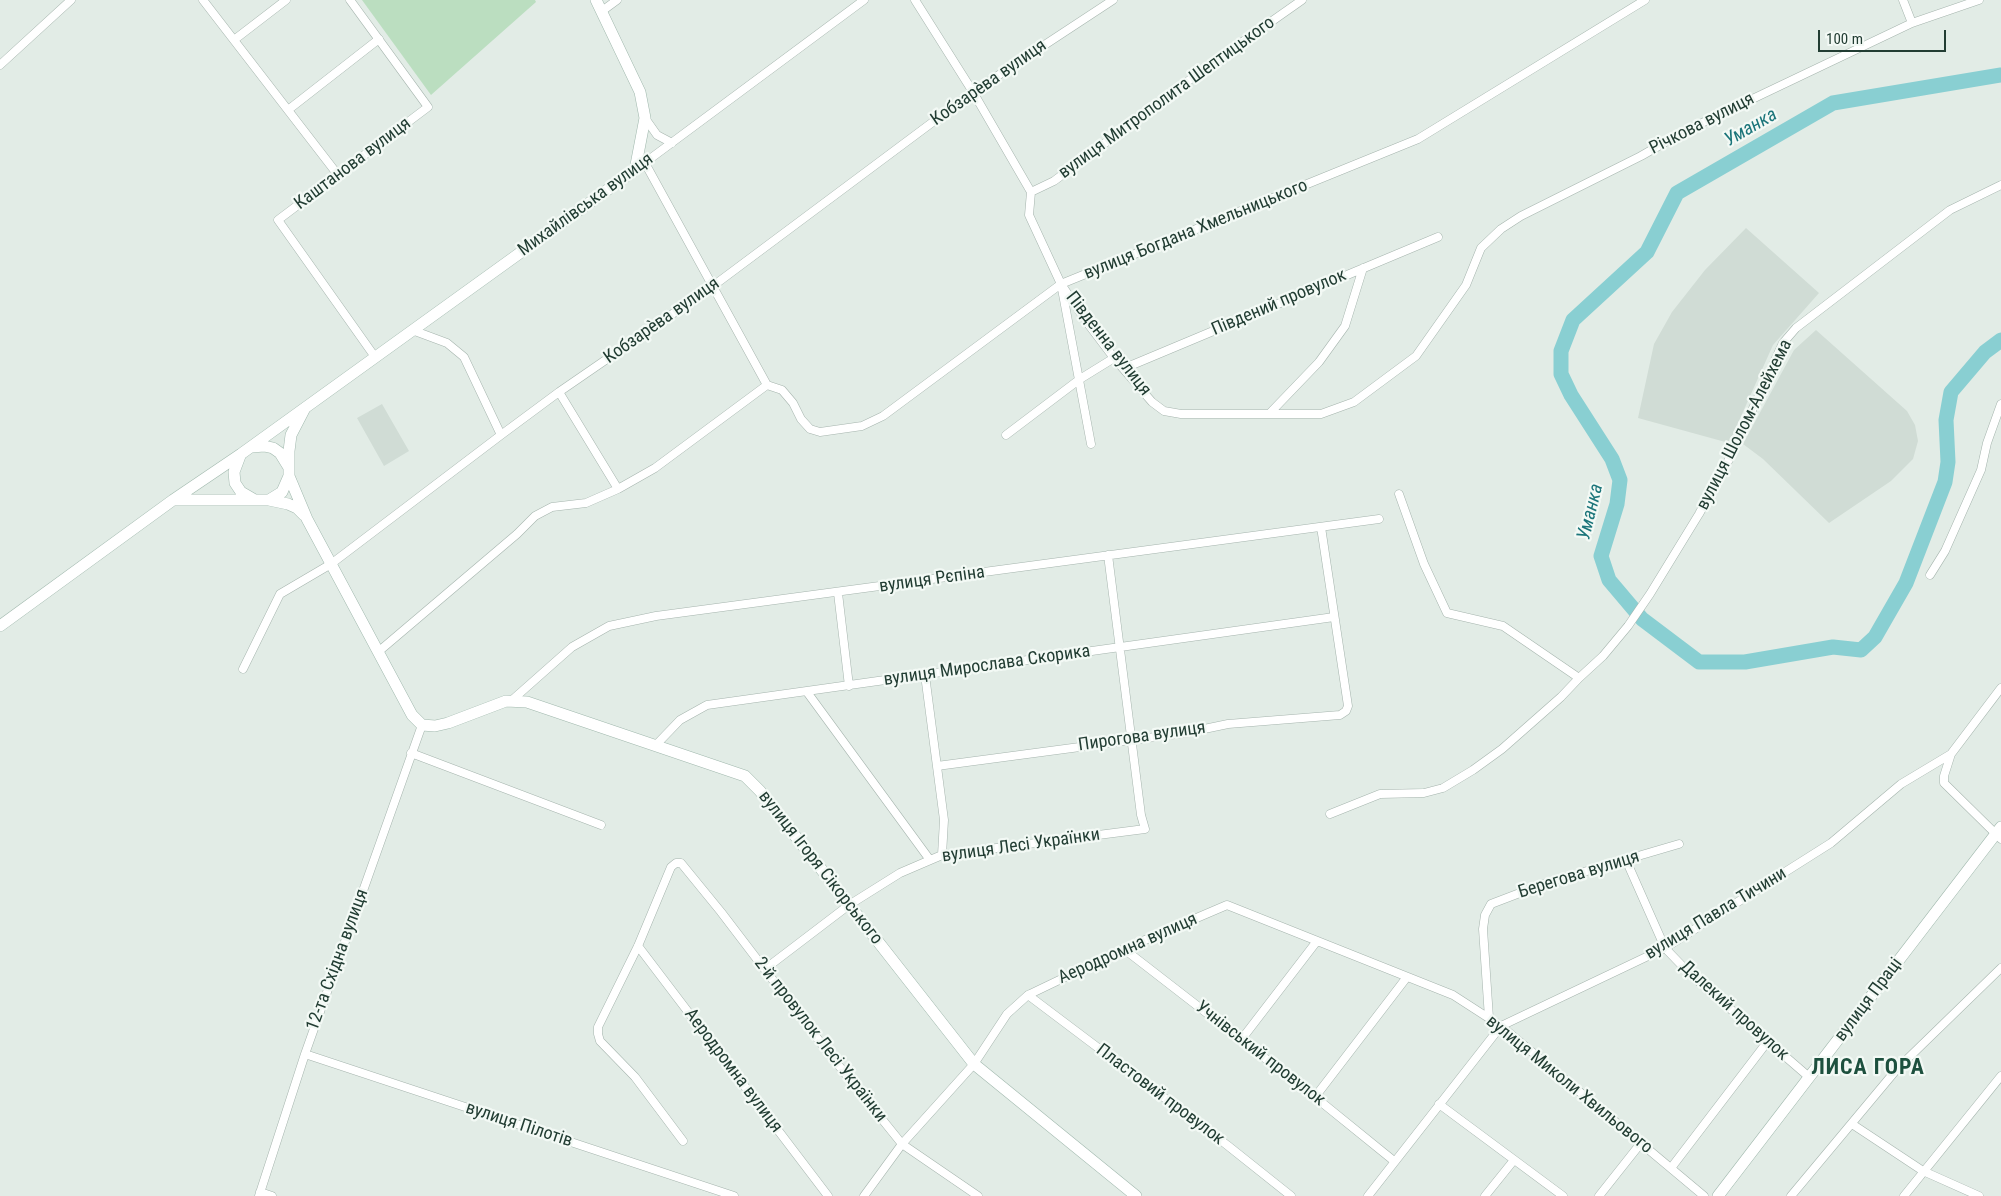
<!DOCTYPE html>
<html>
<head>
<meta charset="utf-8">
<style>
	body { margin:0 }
	#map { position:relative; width:2001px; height:1196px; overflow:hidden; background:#e2ece6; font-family:"Roboto Condensed",sans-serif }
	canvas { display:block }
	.scale { position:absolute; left:1818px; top:30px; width:128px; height:22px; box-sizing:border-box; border:2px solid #223d33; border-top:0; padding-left:6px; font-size:15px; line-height:18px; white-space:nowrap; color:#223d33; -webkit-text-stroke:4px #f3f9f5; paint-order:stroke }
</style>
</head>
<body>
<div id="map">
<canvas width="2001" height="1196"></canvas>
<div class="scale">100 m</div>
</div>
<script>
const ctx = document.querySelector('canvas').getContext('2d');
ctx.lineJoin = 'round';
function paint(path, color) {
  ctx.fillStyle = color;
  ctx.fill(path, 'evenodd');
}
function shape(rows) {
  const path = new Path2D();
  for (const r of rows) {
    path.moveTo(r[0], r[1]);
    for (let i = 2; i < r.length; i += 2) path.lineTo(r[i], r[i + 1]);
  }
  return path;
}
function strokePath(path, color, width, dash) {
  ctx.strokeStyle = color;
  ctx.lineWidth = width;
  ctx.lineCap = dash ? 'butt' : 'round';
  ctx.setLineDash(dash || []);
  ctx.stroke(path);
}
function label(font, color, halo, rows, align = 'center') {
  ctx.font = font + ' "Roboto Condensed",sans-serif';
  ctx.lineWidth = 4.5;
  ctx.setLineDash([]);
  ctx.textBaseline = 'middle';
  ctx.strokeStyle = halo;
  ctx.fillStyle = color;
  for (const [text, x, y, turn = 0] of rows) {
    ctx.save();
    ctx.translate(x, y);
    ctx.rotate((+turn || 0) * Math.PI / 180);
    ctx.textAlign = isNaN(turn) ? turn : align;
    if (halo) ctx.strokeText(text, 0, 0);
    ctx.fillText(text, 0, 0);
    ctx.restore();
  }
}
paint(shape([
	[1746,228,1819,293,1773,345,1729,443,1638,418,1654,344,1672,312,1705,270],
	[1816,330,1907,411,1915,425,1918,441,1913,459,1891,481,1829,523,1763,459,1743,444,1794,350],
	[382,404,409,451,384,466,357,418]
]), '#d0dcd5');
paint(shape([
	[362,0,535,0,536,2,431,95]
]), '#bbdec0');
strokePath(shape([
	[2001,75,1833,103,1677,193,1647,252,1573,320,1561,351,1561,374,1571,395,1612,459,1620,480,1617,504,1601,556,1609,580,1642,619,1699,662,1745,662,1833,647,1861,650,1875,637,1906,583,1945,482,1948,462,1946,420,1951,392,1985,352,2001,340]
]), '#89cfd2', 15);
const street = shape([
	[203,0,338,175],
	[350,0,428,107,278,220,375,357],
	[915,0,973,92,1031,192,1029,215,1061,284,1086,321,1114,358,1152,402,1164,411,1181,414,1321,414,1354,402,1416,356,1466,285,1481,248,1501,229,1521,216,1641,156,1683,132,1912,23,1979,0],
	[1903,0,1912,23],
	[602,11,617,0],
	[234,40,286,0],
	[0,65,71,0],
	[288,110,379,39],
	[645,118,657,135,672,143],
	[645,163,767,385],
	[635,170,864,0],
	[1031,192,1054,181,1211,64,1302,0],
	[1062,289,1091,444],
	[412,330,447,343,464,357,501,435],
	[1120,363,1132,365,1438,237],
	[767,385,782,390,793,403,801,419,810,429,820,432,862,426,883,416,1061,284,1418,139,1645,0],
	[559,392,618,489],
	[1270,413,1319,362,1345,326,1363,268],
	[1006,435,1080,379,1114,358],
	[1399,494,1424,564,1447,613,1503,626,1579,678],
	[1930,575,1945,551,1981,470,1987,443,2001,404],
	[838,593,849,686],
	[378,652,517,534,535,516,552,507,586,503,618,489,655,468,767,385],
	[243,669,280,594,331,564,501,435,559,392,713,286,973,92,1113,0],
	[925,675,944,820,942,855],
	[807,692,930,860],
	[511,701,572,647,609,626,656,616,1379,519],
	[655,746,680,720,707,705,1334,617],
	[411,753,601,825],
	[1951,754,1944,776,1944,783,2001,839],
	[937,766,1185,733,1228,724,1340,715,1346,711,1348,706,1321,527],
	[1330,814,1380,794,1424,793,1443,788,1473,770,1502,749,1561,697,1579,678,1603,656,1628,626,1650,594,1699,514,1732,454,1783,343,1796,328,1950,210,2001,185],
	[1626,860,1665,948,1690,974,1809,1077],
	[638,946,828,1196],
	[1124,949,1315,1097,1394,1161],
	[765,969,849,905,900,873,942,855,1145,829,1141,815,1108,555],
	[1028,995,1227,1145,1291,1196],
	[1489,1018,1483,929,1485,915,1491,904,1546,883,1679,844],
	[1241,1040,1317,941],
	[305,1054,734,1196],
	[1315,1097,1407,977],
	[1439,1104,1563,1196],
	[1852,1124,1923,1171,1979,1196],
	[683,1141,635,1077,600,1041,598,1034,598,1027,638,946,671,867,676,863,681,863,721,912,827,1051,902,1144,978,1196],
	[1671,1168,1768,1041],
	[260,1192,272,1196],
	[259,1196,305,1054,422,725],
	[864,1196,902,1144,974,1064,1007,1014,1028,995,1124,949,1227,905,1453,995,1501,1026,1704,1196],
	[1368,1196,1501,1026,1665,948,1831,843,1901,784,1951,754,2001,688],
	[1485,1196,1514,1160],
	[1599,1196,1641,1143],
	[1791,1196,1897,1069,2001,968],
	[1904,1196,2001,1076]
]);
const secondary = shape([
	[305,408,291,435,289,451,289,476,307,519,412,715,422,725,435,726,448,723,506,701,527,702,745,776,760,791,974,1064,1136,1196],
	[252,447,264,446,273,448,280,453,288,466],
	[240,456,234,472,235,483,241,492,253,499],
	[174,500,269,500,288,504,297,508,304,515],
	[269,500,282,492,289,476],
	[0,626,173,500,241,454,635,170,645,118,640,92,596,0],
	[1718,1196,2001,827]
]);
strokePath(street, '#a5b4ad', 9);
strokePath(secondary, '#a0b8ad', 12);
strokePath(street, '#fff', 8);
strokePath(secondary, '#fff', 11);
label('18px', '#223d33', '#f3f9f5', [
	["Кобзарèва вулиця",989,83,-35],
	["вулиця Митрополита Шептицького",1167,98,-36],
	["Річкова вулиця",1702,124,-27],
	["Каштанова вулиця",353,164,-37],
	["Михайлівська вулиця",586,205,-36],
	["вулиця Богдана Хмельницького",1196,230,-22],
	["Південий провулок",1279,303,-23],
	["Кобзарèва вулиця",662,321,-35],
	["Південна вулиця",1108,344,52],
	["вулиця Шолом-Алейхема",1745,425,-63],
	["вулиця Рєпіна",932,580,-8],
	["вулиця Мирослава Скорика",987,666,-8],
	["Пирогова вулиця",1142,737,-8],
	["вулиця Лесі Українки",1021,846,-8],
	["вулиця Ігоря Сікорського",820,868,52],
	["Берегова вулиця",1579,875,-17],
	["вулиця Павла Тичини",1716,914,-31],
	["Аеродромна вулиця",1128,949,-24],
	["12-та Східна вулиця",338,960,-70],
	["вулиця Праці",1869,1000,-53],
	["Далекий провулок",1734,1011,42],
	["2-й провулок Лесі Українки",820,1040,52],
	["Учнівський провулок",1260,1054,38],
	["Аеродромна вулиця",733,1071,53],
	["вулиця Миколи Хвильового",1569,1085,39],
	["Пластовий провулок",1160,1095,37],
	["вулиця Пілотів",519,1125,18]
]);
label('italic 19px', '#1b757a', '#f3f9f5', [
	["Уманка",1751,128,-30],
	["Уманка",1591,512,-76]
]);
ctx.letterSpacing = '1px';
label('bold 22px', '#1d503e', '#f3f9f5', [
	["ЛИСА ГОРА",1868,1068]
]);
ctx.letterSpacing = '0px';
</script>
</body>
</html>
